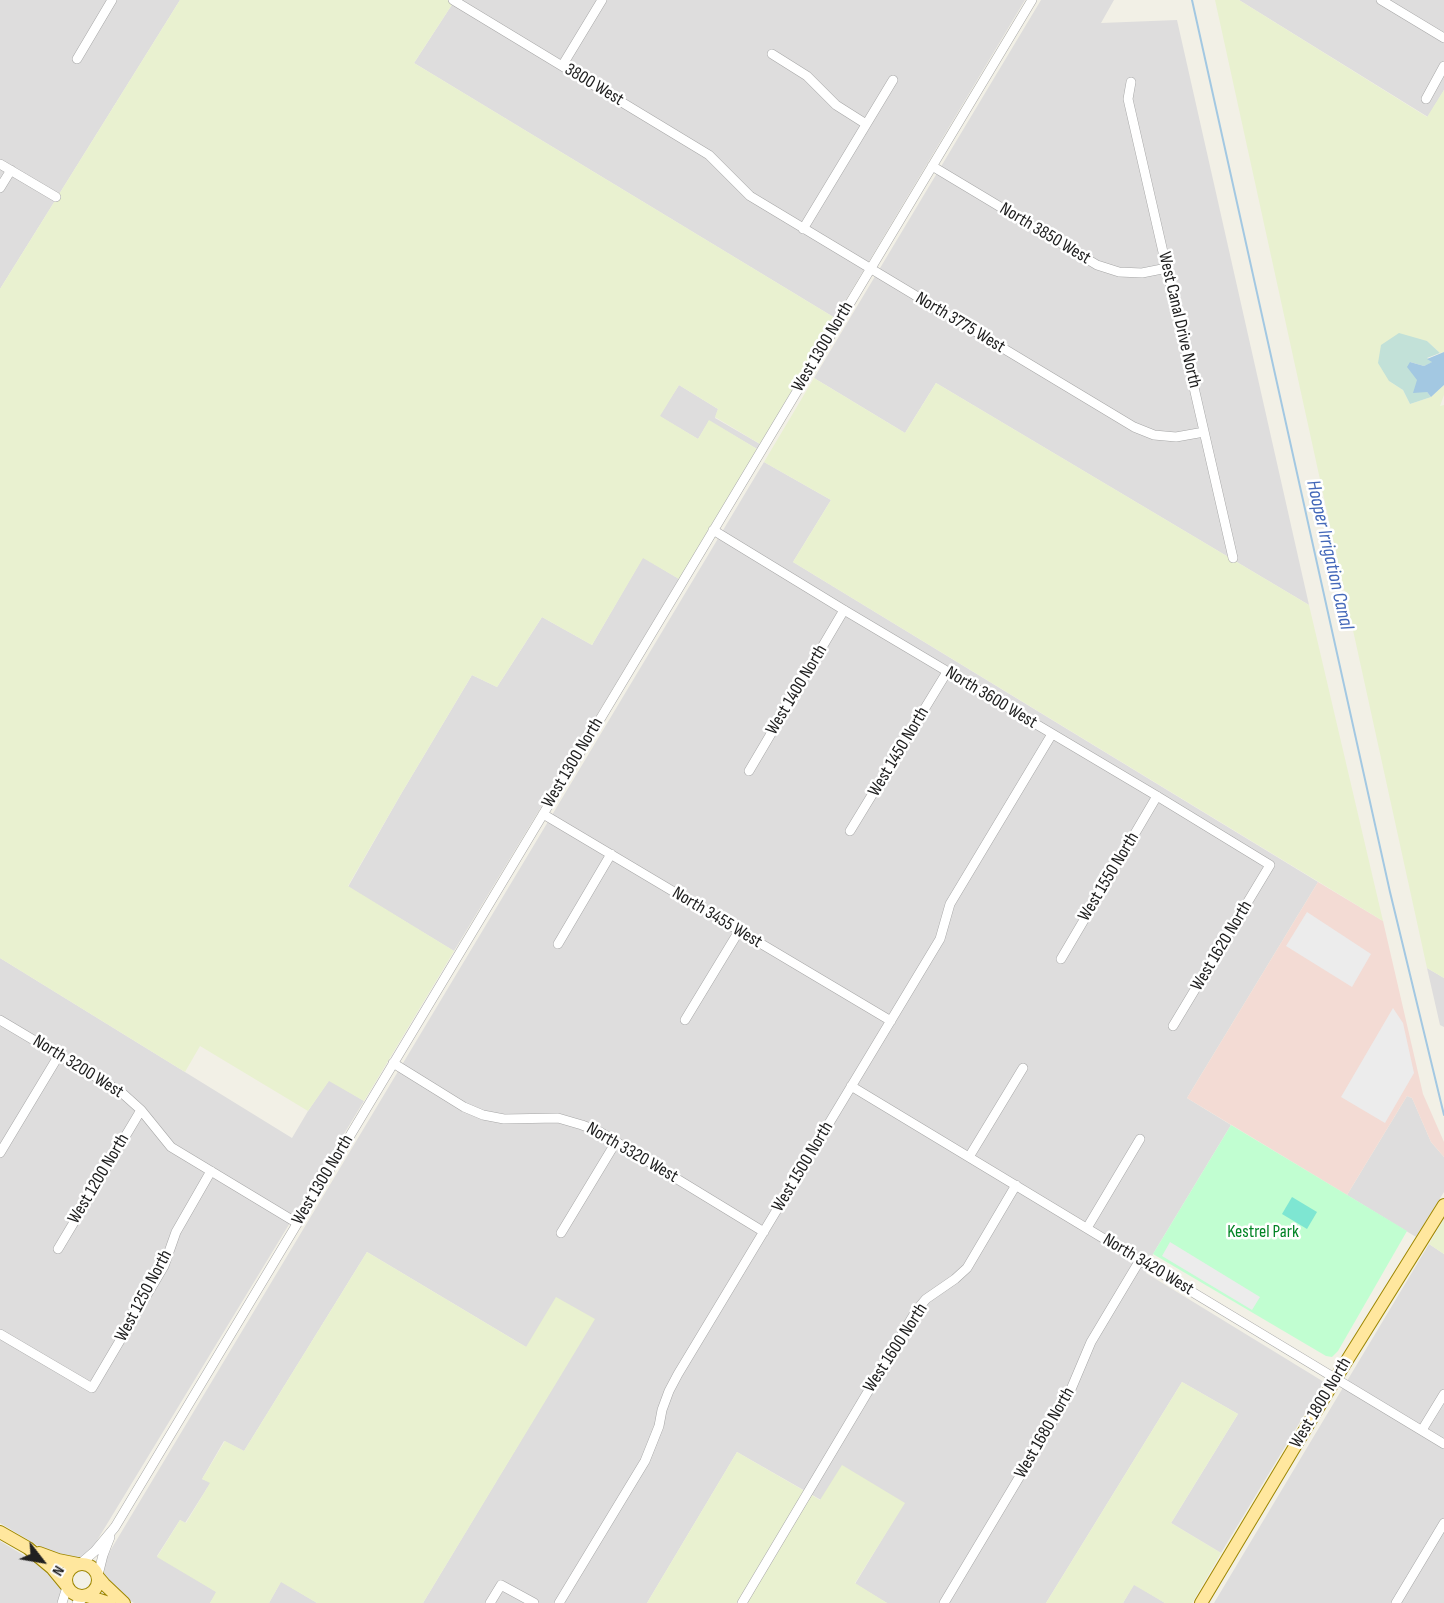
<!DOCTYPE html>
<html>
<head>
<meta charset="utf-8">
<style>
	body { margin:0 }
	#map { position:relative; width:1444px; height:1603px; overflow:hidden; background:#f2f0e6; font-family:"Sofia Sans Condensed",sans-serif }
	canvas { display:block }
	.north { position:absolute; left:12px; top:1531px; width:60px; height:60px; -webkit-text-stroke:4px #fff; paint-order:stroke; rotate:121deg; font-size:16px; font-weight:700; line-height:24px; text-align:center; color:#202020 }
	.north::after { content:''; display:block; margin:auto; width:21px; height:27px; background:#202020; clip-path:polygon(50% 0,100% 100%,50% 72%,0 100%) }
</style>
</head>
<body>
<div id="map">
<canvas width="1444" height="1603"></canvas>
<div class="north">N</div>
</div>
<script>
const ctx = document.querySelector('canvas').getContext('2d');
ctx.lineJoin = 'round';
function paint(path, color) {
  ctx.fillStyle = color;
  ctx.fill(path, 'evenodd');
}
function shape(rows) {
  const path = new Path2D();
  for (const r of rows) {
    if (r.length === 3) {
      path.moveTo(r[0] + r[2], r[1]);
      path.arc(r[0], r[1], r[2], 0, 2 * Math.PI);
      continue;
    }
    path.moveTo(r[0], r[1]);
    for (let i = 2; i < r.length; i += 2) path.lineTo(r[i], r[i + 1]);
  }
  return path;
}
function strokePath(path, color, width, dash) {
  ctx.strokeStyle = color;
  ctx.lineWidth = width;
  ctx.lineCap = dash ? 'butt' : 'round';
  ctx.setLineDash(dash || []);
  ctx.stroke(path);
}
function label(font, color, halo, rows, align = 'center') {
  ctx.font = font + ' "Sofia Sans Condensed",sans-serif';
  ctx.lineWidth = 5;
  ctx.setLineDash([]);
  ctx.textBaseline = 'middle';
  ctx.strokeStyle = halo;
  ctx.fillStyle = color;
  for (const [text, x, y, turn = 0] of rows) {
    ctx.save();
    ctx.translate(x, y);
    ctx.rotate((+turn || 0) * Math.PI / 180);
    ctx.textAlign = isNaN(turn) ? turn : align;
    if (halo) ctx.strokeText(text, 0, 0);
    ctx.fillText(text, 0, 0);
    ctx.restore();
  }
}
paint(shape([
	[0,0,180,0,0,289],
	[455,0,1025,0,835,318,414,63],
	[1041,0,1114,0,1101,23,1177,20,1309,605,936,383,905,433,814,378],
	[1239,0,1444,0,1444,90,1428,117],
	[679,385,718,409,715,418,760,444,757,449,709,421,698,439,659,416],
	[764,462,831,500,793,562,1318,882,1187,1098,1231,1125,1153,1254,1146,1273,1324,1382,1221,1553,1171,1523,1238,1414,1182,1382,1046,1603,887,1603,855,1584,904,1503,821,1500,737,1452,647,1603,423,1603,594,1319,526,1347,367,1252,244,1451,224,1441,202,1479,211,1482,185,1523,180,1520,157,1556,217,1592,210,1603,134,1603,117,1593,102,1573,104,1561],
	[643,557,679,579,454,951,348,887,401,794,472,675,497,687,542,617,592,645],
	[0,958,292,1138,308,1111,329,1080,364,1101,90,1552,82,1559,62,1560,0,1523],
	[1427,968,1444,978,1444,1027,1440,1025],
	[1407,1096,1412,1098,1431,1142,1444,1157,1444,1192,1416,1237,1347,1195],
	[1429,1244,1444,1254,1444,1603,1214,1603],
	[0,1541,53,1573,59,1580,62,1590,60,1603,0,1603],
	[281,1581,317,1603,269,1603],
	[1134,1584,1165,1603,1123,1603]
]), '#dedddd');
paint(shape([
	[1318,882,1383,921,1423,1094,1444,1142,1444,1157,1431,1142,1412,1098,1407,1096,1347,1195,1187,1098]
]), '#f3dbd4');
paint(shape([
	[180,0,455,0,414,63,835,318,760,444,715,417,718,409,679,385,660,416,698,439,709,420,757,449,679,579,643,558,592,645,542,617,497,687,472,675,401,794,348,886,454,951,364,1101,329,1081,308,1111,200,1046,185,1072,0,958,0,289],
	[1215,0,1239,0,1427,117,1444,90,1444,352,1440,353,1427,341,1389,381,1403,390,1410,404,1431,397,1444,385,1444,395,1440,406,1444,405,1444,978,1427,968],
	[814,378,905,433,936,383,1309,605,1383,921,793,562,831,500,764,462],
	[1444,1219,1444,1254,1429,1244],
	[367,1252,526,1347,556,1297,595,1319,423,1603,317,1603,281,1582,269,1603,210,1603,216,1592,157,1557,180,1520,186,1523,210,1483,202,1479,225,1441,244,1451],
	[1182,1382,1238,1414,1171,1523,1221,1553,1192,1603,1165,1603,1134,1585,1123,1603,1046,1603],
	[737,1452,820,1500,842,1465,905,1503,855,1583,887,1603,647,1603]
]), '#e9f1d0');
paint(shape([
	[1399,333,1427,341,1440,353,1427,358,1433,362,1424,366,1410,362,1427,392,1431,397,1410,404,1403,390,1389,381,1378,363,1381,345]
]), '#c2e1d8');
paint(shape([
	[1231,1125,1407,1231,1338,1351,1332,1357,1326,1356,1153,1254]
]), '#c1fed1');
paint(shape([
	[1292,1197,1317,1212,1307,1229,1282,1214]
]), '#7ee6d2');
paint(shape([
	[1307,912,1371,954,1352,987,1286,946],
	[1393,1008,1403,1023,1414,1073,1385,1123,1341,1097],
	[1170,1242,1260,1297,1252,1310,1162,1256]
]), '#ececec');
paint(shape([
	[1444,352,1444,385,1431,397,1427,392,1413,393,1417,380,1407,367,1410,362,1424,366,1432,362,1427,359]
]), '#a3c8e2');
strokePath(shape([
	[1192,0,1390,892,1444,1115]
]), '#a3c8e2', 2);
const minor = shape([
	[453,0,709,155,750,196,1134,427,1154,435,1176,437,1204,432],
	[1381,0,1444,38],
	[772,54,807,76,836,105,866,124],
	[77,59,112,0],
	[562,66,602,0],
	[1131,82,1128,99,1233,558],
	[1426,99,1444,66],
	[0,164,56,197],
	[932,166,1097,265,1119,272,1142,273,1167,268],
	[0,188,11,170],
	[803,229,893,80],
	[713,530,844,610,1157,796,1270,865,1173,1026],
	[749,771,844,610],
	[543,814,891,1021],
	[850,831,947,672],
	[558,944,611,854],
	[1061,959,1157,796],
	[0,1020,121,1092,141,1110,171,1147,297,1223],
	[685,1020,739,931],
	[393,1063,464,1107,483,1115,504,1119,558,1118,582,1125,600,1132,764,1232],
	[851,1086,1444,1444],
	[0,1153,59,1055],
	[969,1157,1023,1068],
	[1087,1228,1140,1139],
	[561,1233,616,1142],
	[58,1249,141,1110],
	[0,1334,92,1388,164,1266,176,1232,211,1171],
	[1422,1430,1444,1394],
	[80,1564,95,1551,115,1527,1032,0],
	[98,1575,103,1555,110,1537],
	[62,1603,67,1587],
	[77,1603,86,1596],
	[490,1603,501,1585,534,1603],
	[559,1603,645,1461,659,1426,662,1410,669,1391,678,1374,940,939,950,904,1052,734],
	[742,1603,916,1311,926,1299,955,1279,967,1268,1016,1185],
	[944,1603,1069,1394,1091,1342,1140,1260],
	[1396,1603,1444,1523]
]);
const major = shape([
	[0,1532,28,1548,52,1568,66,1585],
	[39,1553,58,1560,78,1564],
	[82,1580,16],
	[98,1577,104,1584,124,1603],
	[87,1596,109,1603],
	[1201,1603,1336,1378,1444,1205]
]);
strokePath(minor, '#a7a7a7', 10);
strokePath(major, '#9d8600', 14);
strokePath(minor, '#fff', 9);
strokePath(major, '#ffe79e', 12);
label('18px', '#202020', '#fff', [
	["3800 West",594,85,31],
	["North 3850 West",1045,234,31],
	["West Canal Drive North",1179,320,77],
	["North 3775 West",960,323,31],
	["West 1300 North",823,347,-59],
	["West 1400 North",797,690,-59],
	["North 3600 West",991,698,31],
	["West 1450 North",899,752,-59],
	["West 1300 North",573,763,-59],
	["West 1550 North",1109,877,-59],
	["North 3455 West",717,918,31],
	["West 1620 North",1222,946,-59],
	["North 3200 West",78,1067,32],
	["North 3320 West",632,1153,30],
	["West 1500 North",803,1167,-59],
	["West 1200 North",99,1179,-59],
	["West 1300 North",323,1180,-59],
	["North 3420 West",1148,1265,31],
	["West 1250 North",144,1296,-62],
	["West 1600 North",896,1348,-57],
	["West 1800 North",1321,1403,-59],
	["West 1680 North",1045,1433,-60]
]);
label('18px', '#038426', '#fff', [
	["Kestrel Park",1263,1232]
]);
label('italic 20px', '#4468b9', '#fff', [
	["Hooper Irrigation Canal",1329,555,77]
]);
</script>
</body>
</html>
